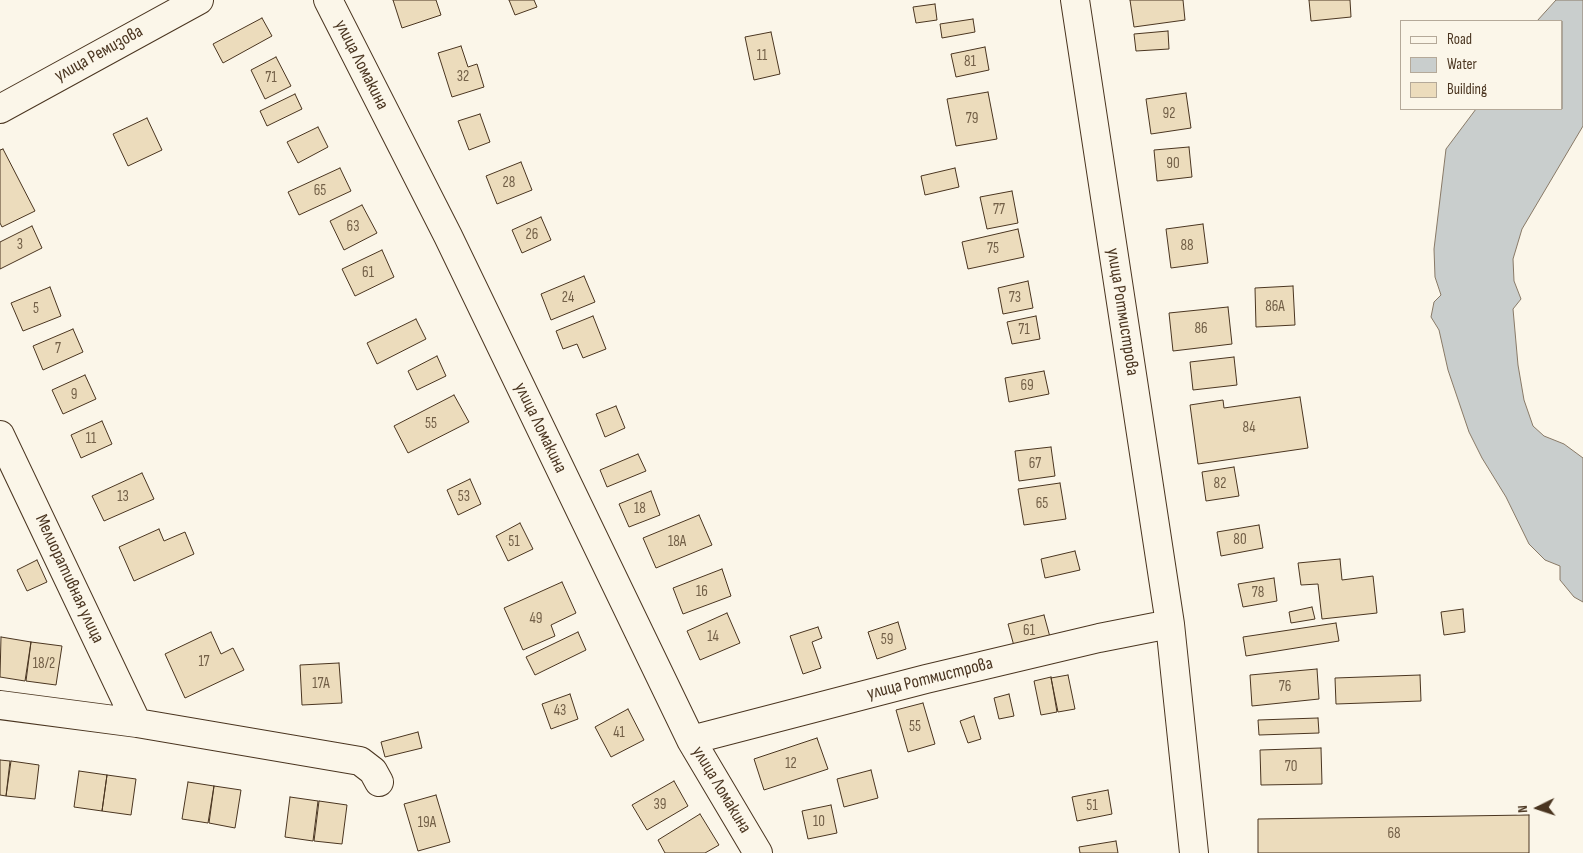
<!DOCTYPE html>
<html>
<head>
<meta charset="utf-8">
<style>
	body { margin:0 }
	#map { position:relative; width:1583px; height:853px; overflow:hidden; background:#fbf6e9; font-family:"Sofia Sans Condensed",sans-serif }
	canvas { display:block }
	.legend { position:absolute; left:1400px; top:20px; width:162px; height:90px; box-sizing:border-box; background:#fbf6e9; border:1px solid #b4a999; margin:0; padding:6px 9px; list-style:none; font-size:15px; color:#4a3520 }
	.legend li { display:flex; align-items:center; gap:10px; height:25px }
	.legend b { width:25px; border:1px solid #b4a999 }
	.north { position:absolute; left:1513px; top:783px; width:50px; height:50px; -webkit-text-stroke:4px #fbf6e9; paint-order:stroke; rotate:266deg; font-size:14px; font-weight:700; line-height:20px; text-align:center; color:#4a3520 }
	.north::after { content:''; display:block; margin:auto; width:18px; height:22px; background:#4a3520; clip-path:polygon(50% 0,100% 100%,50% 72%,0 100%) }
</style>
</head>
<body>
<div id="map">
<canvas width="1583" height="853"></canvas>
<ul class="legend">
<li><b style="height:6px;background:#fbf6e9"></b>Road</li>
<li><b style="height:14px;background:#c9cecd"></b>Water</li>
<li><b style="height:14px;background:#ecdcbc"></b>Building</li>
</ul>
<div class="north">N</div>
</div>
<script>
const ctx = document.querySelector('canvas').getContext('2d');
ctx.lineJoin = 'round';
function paint(path, color) {
  ctx.fillStyle = color;
  ctx.fill(path, 'evenodd');
}
function shape(rows) {
  const path = new Path2D();
  for (const r of rows) {
    path.moveTo(r[0], r[1]);
    for (let i = 2; i < r.length; i += 2) path.lineTo(r[i], r[i + 1]);
  }
  return path;
}
function strokePath(path, color, width, dash) {
  ctx.strokeStyle = color;
  ctx.lineWidth = width;
  ctx.lineCap = dash ? 'butt' : 'round';
  ctx.setLineDash(dash || []);
  ctx.stroke(path);
}
function label(font, color, halo, rows, align = 'center') {
  ctx.font = font + ' "Sofia Sans Condensed",sans-serif';
  ctx.lineWidth = 4;
  ctx.setLineDash([]);
  ctx.textBaseline = 'middle';
  ctx.strokeStyle = halo;
  ctx.fillStyle = color;
  for (const [text, x, y, turn = 0] of rows) {
    ctx.save();
    ctx.translate(x, y);
    ctx.rotate((+turn || 0) * Math.PI / 180);
    ctx.textAlign = isNaN(turn) ? turn : align;
    if (halo) ctx.strokeText(text, 0, 0);
    ctx.fillText(text, 0, 0);
    ctx.restore();
  }
}
const water = shape([
	[1556,0,1583,0,1583,126,1522,229,1513,259,1514,281,1521,299,1513,309,1518,365,1524,400,1533,426,1544,436,1564,444,1583,458,1583,602,1574,597,1560,580,1560,566,1545,560,1529,544,1506,497,1482,458,1469,432,1448,370,1439,330,1431,317,1434,302,1441,295,1435,277,1434,249,1446,149,1476,109,1562,109,1562,21,1537,21,1556,0]
]);
paint(water, '#c9cecd');
strokePath(water, '#887966', 1);
const building = shape([
	[393,0,436,0,441,15,402,28,393,0],
	[509,0,534,0,537,7,515,15,509,0],
	[1130,0,1183,0,1185,20,1134,27,1130,0],
	[1309,0,1350,0,1351,17,1311,21,1309,0],
	[935,4,937,20,916,23,913,7,935,4],
	[262,18,272,36,223,63,213,44,262,18],
	[973,19,975,32,942,38,940,24,973,19],
	[1168,31,1169,49,1136,51,1134,34,1168,31],
	[771,32,780,74,754,80,745,37,771,32],
	[461,46,468,67,477,64,484,87,452,97,438,53,461,46],
	[985,47,989,70,956,77,951,54,985,47],
	[276,57,291,86,265,99,251,70,276,57],
	[988,92,997,139,956,146,947,99,988,92],
	[1186,93,1191,128,1151,134,1146,99,1186,93],
	[295,94,302,109,267,126,260,111,295,94],
	[480,114,490,142,469,150,458,121,480,114],
	[147,118,162,150,128,166,113,134,147,118],
	[318,127,328,147,298,163,287,142,318,127],
	[1189,147,1192,177,1157,181,1154,150,1189,147],
	[3,149,35,211,2,227,0,223,0,150,3,149],
	[521,162,532,190,497,204,486,176,521,162],
	[340,168,351,191,299,215,288,192,340,168],
	[955,168,959,187,925,195,921,176,955,168],
	[1012,191,1018,223,987,229,980,197,1012,191],
	[362,205,377,233,344,250,330,221,362,205],
	[541,217,551,240,522,253,512,230,541,217],
	[1203,224,1208,263,1171,268,1166,229,1203,224],
	[32,226,42,248,0,269,0,242,32,226],
	[1018,229,1024,257,968,269,962,242,1018,229],
	[382,250,394,277,355,296,342,269,382,250],
	[584,276,595,302,551,320,541,294,584,276],
	[1028,281,1033,308,1003,314,998,288,1028,281],
	[1293,286,1295,325,1256,327,1255,288,1293,286],
	[50,287,61,316,23,331,11,303,50,287],
	[1228,307,1232,344,1173,351,1169,313,1228,307],
	[593,316,606,349,583,358,577,344,563,349,556,331,593,316],
	[1036,316,1040,339,1012,344,1007,322,1036,316],
	[416,319,426,339,377,364,367,343,416,319],
	[73,329,83,352,43,370,33,346,73,329],
	[437,356,446,376,417,390,408,371,437,356],
	[1234,357,1237,385,1193,390,1190,362,1234,357],
	[1044,371,1049,394,1009,402,1005,378,1044,371],
	[85,375,96,399,63,414,52,390,85,375],
	[454,395,469,422,408,453,394,426,454,395],
	[1300,397,1308,448,1198,464,1190,405,1223,400,1224,408,1300,397],
	[616,406,625,428,605,437,596,414,616,406],
	[102,421,112,444,81,458,71,435,102,421],
	[1051,447,1055,476,1019,481,1015,451,1051,447],
	[638,454,646,471,607,487,600,470,638,454],
	[1234,467,1239,496,1206,501,1202,472,1234,467],
	[142,473,154,499,104,521,92,496,142,473],
	[470,479,481,504,458,515,447,490,470,479],
	[1060,483,1066,519,1024,525,1018,489,1060,483],
	[651,491,660,515,629,527,619,504,651,491],
	[699,515,712,545,656,568,643,538,699,515],
	[520,523,533,549,508,561,496,536,520,523],
	[1259,525,1263,548,1221,556,1217,532,1259,525],
	[159,529,164,541,185,532,194,554,134,581,119,547,159,529],
	[1075,551,1080,570,1045,578,1041,559,1075,551],
	[1340,559,1342,580,1373,576,1377,613,1322,619,1318,584,1301,585,1298,563,1340,559],
	[37,560,47,582,27,591,17,570,37,560],
	[722,569,731,596,683,614,673,588,722,569],
	[1274,578,1277,601,1243,607,1238,584,1274,578],
	[562,582,576,613,551,625,555,636,523,650,504,608,562,582],
	[1312,607,1315,619,1291,623,1289,612,1312,607],
	[1463,609,1465,632,1444,635,1441,612,1463,609],
	[727,613,740,643,700,660,687,631,727,613],
	[1044,615,1050,637,1014,646,1008,624,1044,615],
	[898,622,906,649,877,659,868,632,898,622],
	[1336,623,1339,641,1246,656,1243,637,1336,623],
	[818,627,822,638,812,642,821,668,803,674,790,636,818,627],
	[211,632,221,654,233,648,244,670,185,698,165,654,211,632],
	[578,632,586,650,535,675,526,657,578,632],
	[1,637,31,642,25,681,0,677,1,637],
	[31,642,62,646,56,685,26,681,31,642],
	[339,663,342,703,302,705,300,665,339,663],
	[1317,669,1319,699,1252,706,1250,675,1317,669],
	[1068,675,1075,709,1058,712,1051,678,1068,675],
	[1420,675,1421,701,1336,704,1335,678,1420,675],
	[1051,677,1057,712,1041,715,1034,681,1051,677],
	[570,694,578,719,551,729,542,704,570,694],
	[1009,694,1014,716,999,719,994,698,1009,694],
	[923,703,935,744,908,752,896,710,923,703],
	[628,709,644,740,611,757,595,727,628,709],
	[974,716,981,739,968,743,960,721,974,716],
	[1318,718,1319,733,1259,735,1258,720,1318,718],
	[418,732,422,748,385,757,381,742,418,732],
	[817,738,828,769,764,790,754,759,817,738],
	[1321,748,1322,784,1261,785,1260,750,1321,748],
	[0,760,10,761,6,796,0,795,0,760],
	[11,761,39,765,35,799,6,796,11,761],
	[871,770,878,798,844,807,837,779,871,770],
	[79,771,107,775,102,811,74,807,79,771],
	[107,775,136,779,131,815,102,811,107,775],
	[674,781,688,806,647,830,632,805,674,781],
	[188,782,214,786,208,823,182,819,188,782],
	[214,786,241,790,235,828,209,823,214,786],
	[1108,790,1112,814,1077,821,1072,797,1108,790],
	[436,795,450,842,418,851,404,804,436,795],
	[290,797,318,801,313,841,285,837,290,797],
	[319,801,347,805,342,844,314,841,319,801],
	[831,805,837,833,808,839,802,811,831,805],
	[700,814,719,845,705,853,665,853,658,840,700,814],
	[1529,815,1529,853,1258,853,1258,819,1529,815],
	[1116,841,1118,853,1080,853,1079,847,1116,841]
]);
paint(building, '#ecdcbc');
strokePath(building, '#4a3520', 1);
const minor = shape([
	[328,0,448,236,691,740,758,853],
	[1075,0,1170,624,1194,853],
	[0,109,199,0],
	[0,435,137,723,0,705],
	[137,723,360,761,373,771,379,782],
	[691,740,926,679,1099,638,1170,624]
]);
strokePath(minor, '#4a3520', 30);
strokePath(minor, '#fbf6e9', 28);
label('15px', '#725f47', null, [
	["11",762,56],
	["81",970,62],
	["32",463,77],
	["71",271,78],
	["92",1169,114],
	["79",972,119],
	["90",1173,164],
	["28",509,183],
	["65",320,191],
	["77",999,210],
	["63",353,227],
	["26",532,235],
	["3",20,245],
	["88",1187,246],
	["75",993,249],
	["61",368,273],
	["24",568,298],
	["73",1015,298],
	["86А",1275,307],
	["5",36,309],
	["86",1201,329],
	["71",1024,330],
	["7",58,349],
	["69",1027,386],
	["9",74,395],
	["55",431,424],
	["84",1249,428],
	["11",91,439],
	["67",1035,464],
	["82",1220,484],
	["13",123,497],
	["53",464,497],
	["65",1042,504],
	["18",640,509],
	["80",1240,540],
	["51",514,542],
	["18А",677,542],
	["16",702,592],
	["78",1258,593],
	["49",536,619],
	["61",1029,631],
	["14",713,637],
	["59",887,640],
	["17",204,662],
	["18/2",44,664],
	["17А",321,684],
	["76",1285,687],
	["43",560,711],
	["55",915,727],
	["41",619,733],
	["12",791,764],
	["70",1291,767],
	["39",660,805],
	["51",1092,806],
	["10",819,822],
	["19А",427,823],
	["68",1394,834]
]);
label('18px', '#4a3520', '#fbf6e9', [
	["улица Ремизова",99,54,-29],
	["улица Ломакина",361,65,63],
	["улица Ротмистрова",1122,312,81],
	["улица Ломакина",540,428,64],
	["Мелиоративная улица",69,579,65],
	["улица Ротмистрова",930,679,-14],
	["улица Ломакина",721,790,59]
]);
</script>
</body>
</html>
